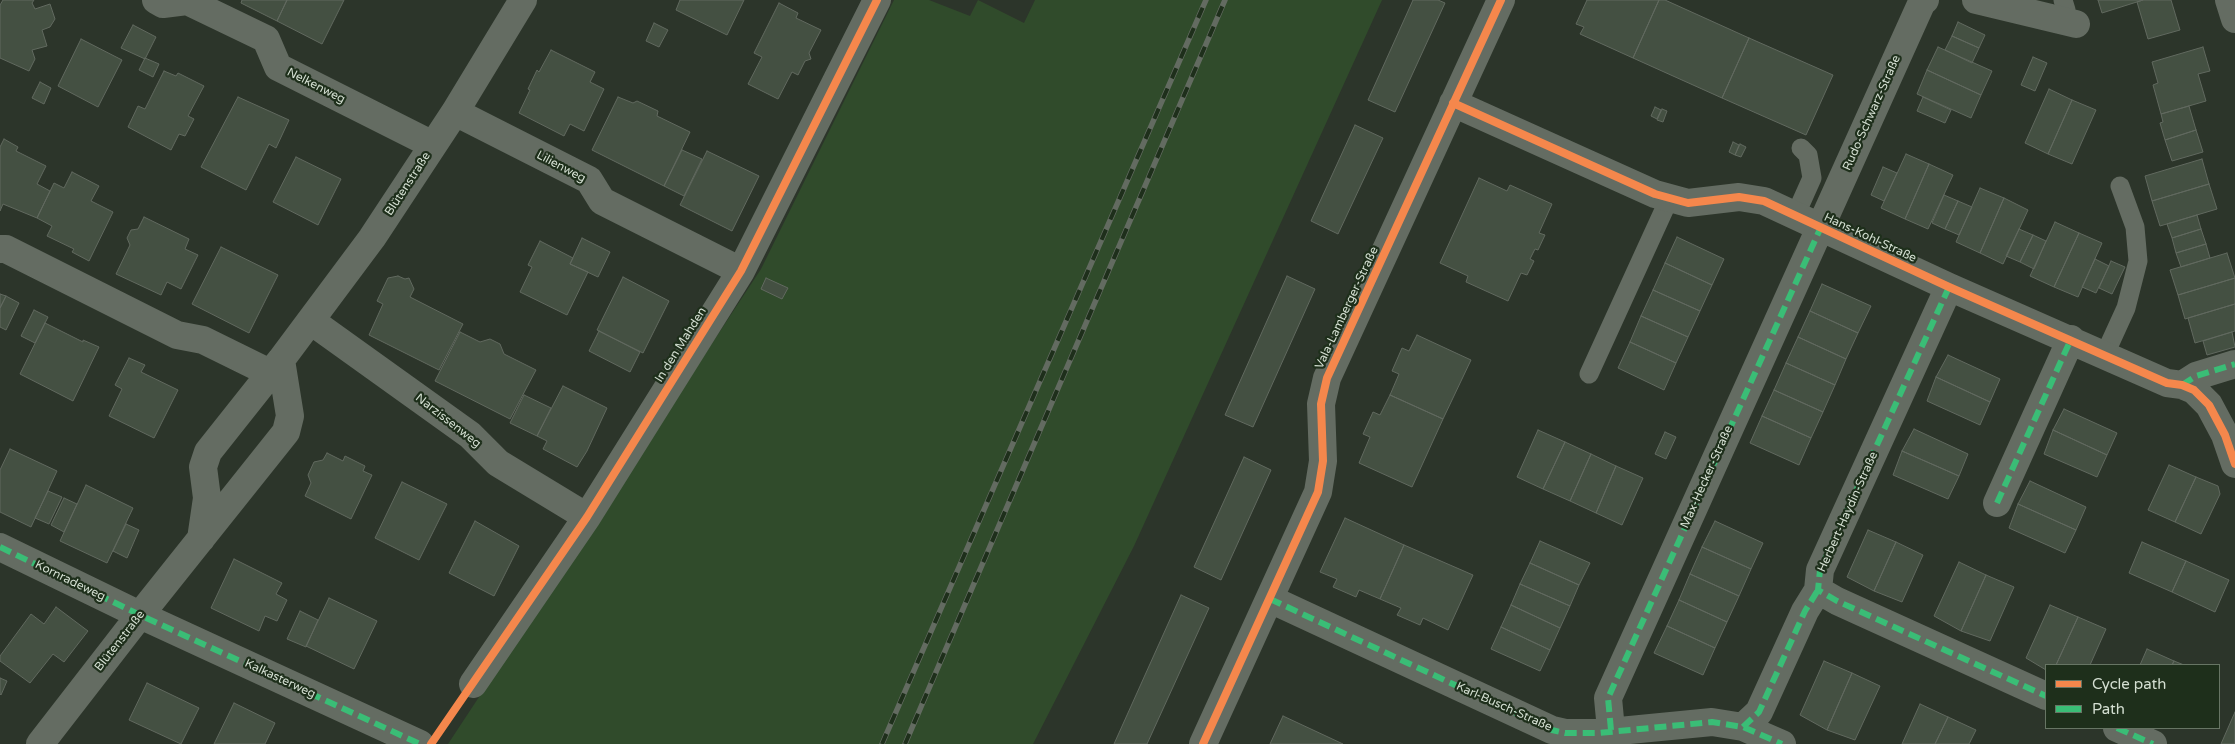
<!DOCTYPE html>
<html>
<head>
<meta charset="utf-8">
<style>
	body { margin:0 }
	#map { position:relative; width:2235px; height:744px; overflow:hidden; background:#2c352a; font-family:"Varela Round",sans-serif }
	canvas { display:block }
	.legend { position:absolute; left:2045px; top:664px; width:175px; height:65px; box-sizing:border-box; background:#1e2f1b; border:1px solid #677564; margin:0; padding:6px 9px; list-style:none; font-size:15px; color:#d4dfd2 }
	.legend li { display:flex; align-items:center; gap:10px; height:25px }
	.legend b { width:25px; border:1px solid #677564 }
</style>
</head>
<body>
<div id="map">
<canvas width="2235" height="744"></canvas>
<ul class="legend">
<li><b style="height:6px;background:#f5874c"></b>Cycle path</li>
<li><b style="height:6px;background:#3abd76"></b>Path</li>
</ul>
</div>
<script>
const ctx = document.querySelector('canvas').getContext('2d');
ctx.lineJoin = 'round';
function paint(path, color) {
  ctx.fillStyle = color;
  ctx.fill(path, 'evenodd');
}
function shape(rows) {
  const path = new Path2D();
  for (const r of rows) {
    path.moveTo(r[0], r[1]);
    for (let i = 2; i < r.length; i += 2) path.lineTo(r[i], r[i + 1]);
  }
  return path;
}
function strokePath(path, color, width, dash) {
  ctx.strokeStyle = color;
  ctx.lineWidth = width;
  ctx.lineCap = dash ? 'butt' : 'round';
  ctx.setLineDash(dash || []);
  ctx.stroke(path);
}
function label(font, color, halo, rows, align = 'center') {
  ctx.font = font + ' "Varela Round",sans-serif';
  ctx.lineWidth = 4.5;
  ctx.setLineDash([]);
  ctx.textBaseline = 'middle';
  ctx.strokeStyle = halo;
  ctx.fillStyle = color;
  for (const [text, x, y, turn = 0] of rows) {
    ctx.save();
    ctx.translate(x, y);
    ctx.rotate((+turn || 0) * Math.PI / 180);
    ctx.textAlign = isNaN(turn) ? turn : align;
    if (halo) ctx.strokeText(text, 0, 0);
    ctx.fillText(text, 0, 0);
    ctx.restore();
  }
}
paint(shape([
	[894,0,929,0,970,16,978,0,1024,23,1035,0,1382,0,1134,546,1033,744,448,744,761,269]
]), '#304b2b');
const building = shape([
	[3,0,34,0,32,3,35,9,50,4,55,19,50,27,42,30,47,46,32,50,35,59,29,71,0,58,0,5,3,0],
	[242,0,287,0,277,21,241,3,242,0],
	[287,0,344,0,322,44,277,21,287,0],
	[680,0,744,0,727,35,676,10,680,0],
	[1413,0,1438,0,1445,3,1395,112,1368,100,1413,0],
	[1587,0,1659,0,1633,58,1580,34,1584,27,1576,24,1587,0],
	[1659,0,1665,0,1749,38,1722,98,1633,58,1659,0],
	[2098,0,2143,0,2102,13,2098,0],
	[2143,0,2171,0,2180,30,2148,39,2137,2,2143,0],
	[779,3,798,13,796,18,821,30,809,53,811,59,805,61,798,75,792,72,778,99,748,84,762,57,754,53,779,3],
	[1958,22,1985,35,1979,48,1952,36,1958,22],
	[654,23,668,30,659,47,646,41,654,23],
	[133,25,156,37,145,59,121,48,133,25],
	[1952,36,1979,48,1972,63,1945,50,1952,36],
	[1749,38,1833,75,1806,135,1722,98,1749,38],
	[81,39,122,60,98,107,58,86,81,39],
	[1938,47,1992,71,1981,95,1927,70,1938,47],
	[2203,47,2210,71,2198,74,2206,101,2161,114,2153,85,2158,83,2152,62,2203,47],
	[551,50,595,72,590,82,604,89,584,131,570,124,564,136,519,113,530,90,528,89,537,70,539,72,551,50],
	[2033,57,2047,63,2035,91,2021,85,2033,57],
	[145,58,159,64,153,77,139,70,145,58],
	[1927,70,1981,95,1971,118,1917,94,1927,70],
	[164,71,176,76,178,73,204,86,188,116,194,119,185,136,179,134,171,150,128,127,138,106,145,109,164,71],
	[40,82,51,88,44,104,32,98,40,82],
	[2049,89,2072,100,2048,154,2025,143,2049,89],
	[238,97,289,120,276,148,269,144,246,190,201,167,238,97],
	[618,97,633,103,637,101,658,111,657,116,690,132,664,186,592,150,618,97],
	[1923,97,1951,110,1945,123,1917,111,1923,97],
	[2072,100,2096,110,2072,164,2048,154,2072,100],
	[2189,106,2196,130,2165,140,2160,123,2163,122,2161,114,2189,106],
	[1655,107,1661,110,1657,119,1651,116,1655,107],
	[1662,109,1667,111,1663,122,1657,120,1662,109],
	[1355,125,1383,138,1338,234,1311,221,1355,125],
	[2196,130,2203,152,2172,161,2165,140,2196,130],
	[4,139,18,147,16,151,46,166,37,184,50,191,37,218,3,204,0,211,0,147,4,139],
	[1733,142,1739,145,1735,155,1729,152,1733,142],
	[1740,144,1746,147,1741,157,1735,155,1740,144],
	[682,150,702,159,684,196,664,186,682,150],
	[707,151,759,176,732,231,680,205,707,151],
	[1906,154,1929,164,1905,219,1881,208,1906,154],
	[296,157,341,179,318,225,273,202,296,157],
	[2202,159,2209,184,2152,201,2145,176,2202,159],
	[1929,164,1953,175,1928,229,1905,219,1929,164],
	[1883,167,1897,173,1884,201,1871,195,1883,167],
	[72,172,99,186,91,201,113,212,89,261,72,252,74,249,47,236,52,226,37,218,54,183,64,188,72,172],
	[1479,178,1507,191,1510,185,1552,204,1539,233,1545,235,1538,250,1535,249,1530,259,1534,261,1527,275,1521,273,1508,301,1466,282,1468,276,1440,263,1479,178],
	[2209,184,2217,209,2160,226,2152,201,2209,184],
	[1980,188,2004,198,1980,253,1956,242,1980,188],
	[1944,195,1958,201,1945,229,1932,223,1944,195],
	[2004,198,2028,210,2003,264,1980,253,2004,198],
	[1958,201,1972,207,1959,235,1945,229,1958,201],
	[2197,215,2201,229,2172,238,2167,224,2197,215],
	[144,217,189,239,185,249,198,255,181,289,167,282,161,295,116,274,130,245,127,238,131,230,138,229,144,217],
	[2055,222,2079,233,2054,287,2030,276,2055,222],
	[2019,229,2033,235,2020,262,2006,256,2019,229],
	[2201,229,2206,244,2176,253,2172,238,2201,229],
	[2079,233,2102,243,2078,297,2054,287,2079,233],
	[2033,235,2046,241,2034,269,2020,262,2033,235],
	[1677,237,1724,259,1712,285,1665,263,1677,237],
	[582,238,610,252,598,277,570,264,582,238],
	[540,241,573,258,570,264,588,272,567,315,520,292,532,267,528,265,540,241],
	[2206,244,2210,258,2181,267,2176,253,2206,244],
	[221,247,278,275,249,333,192,304,221,247],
	[2227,253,2235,278,2178,295,2170,270,2227,253],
	[2095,259,2109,266,2096,293,2082,287,2095,259],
	[2111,261,2125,267,2112,294,2099,288,2111,261],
	[1665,263,1712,285,1700,311,1653,290,1665,263],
	[398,276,405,279,409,278,414,289,410,297,463,324,439,370,369,335,383,304,377,301,388,278,398,276],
	[1287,276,1315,289,1253,427,1225,415,1287,276],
	[623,277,669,301,643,353,597,330,623,277],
	[766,278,788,288,782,299,761,289,766,278],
	[2235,278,2235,304,2185,319,2178,295,2235,278],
	[1822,284,1871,306,1858,333,1810,311,1822,284],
	[1653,290,1700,311,1688,337,1641,316,1653,290],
	[0,294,6,296,0,308,0,294],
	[6,296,19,303,6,330,0,327,0,308,6,296],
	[2235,304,2235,331,2195,343,2188,318,2235,304],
	[34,310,48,317,35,343,21,336,34,310],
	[1810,311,1858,333,1846,359,1798,337,1810,311],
	[1641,316,1688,337,1676,363,1630,342,1641,316],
	[45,323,83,342,83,340,99,347,73,401,20,374,45,323],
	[599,331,640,352,630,372,589,351,599,331],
	[460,332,480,342,490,339,500,344,504,354,536,370,510,419,435,381,460,332],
	[2232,332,2235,347,2207,355,2203,341,2232,332],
	[1417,335,1471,360,1443,419,1390,395,1399,374,1392,371,1402,348,1409,351,1417,335],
	[1798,337,1846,359,1835,385,1786,363,1798,337],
	[1630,342,1676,363,1664,390,1618,368,1630,342],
	[1948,355,2000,379,1990,402,1936,377,1948,355],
	[129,358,145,365,141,372,178,390,154,438,109,416,122,389,115,385,129,358],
	[1786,363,1835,385,1823,412,1774,390,1786,363],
	[1936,377,1990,402,1980,425,1927,401,1936,377],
	[563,386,607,408,587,451,577,467,543,449,547,441,537,436,563,386],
	[1774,390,1823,412,1811,438,1762,416,1774,390],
	[524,395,551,408,537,436,510,423,524,395],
	[1390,395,1443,419,1412,487,1359,463,1370,437,1363,434,1373,412,1380,415,1390,395],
	[2064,409,2117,433,2107,455,2053,430,2064,409],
	[1762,416,1811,438,1799,465,1750,443,1762,416],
	[1914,429,1968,454,1959,476,1902,451,1914,429],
	[1538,430,1565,442,1543,489,1517,477,1538,430],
	[2053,430,2107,455,2097,477,2044,454,2053,430],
	[1665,432,1676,437,1666,459,1655,454,1665,432],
	[1565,442,1591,454,1570,501,1543,489,1565,442],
	[10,449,57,471,31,527,0,512,0,470,10,449],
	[1902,451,1959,476,1948,499,1893,475,1902,451],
	[327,453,343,461,345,456,365,466,363,471,372,475,351,519,305,496,311,483,308,475,314,462,323,460,327,453],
	[1591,454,1616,466,1596,513,1570,501,1591,454],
	[1244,457,1271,470,1221,580,1194,567,1244,457],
	[2169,465,2196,477,2175,522,2148,510,2169,465],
	[1616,466,1643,478,1622,525,1596,513,1616,466],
	[2196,477,2218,486,2220,494,2201,534,2175,522,2196,477],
	[2030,481,2086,507,2076,530,2018,504,2030,481],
	[402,482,447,504,419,560,375,538,402,482],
	[86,485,133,508,107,563,60,541,86,485],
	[48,491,62,497,49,524,35,518,48,491],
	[64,498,77,504,64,532,51,525,64,498],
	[2018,504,2076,530,2065,553,2009,528,2018,504],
	[1345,518,1404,545,1380,599,1359,590,1356,597,1333,587,1337,579,1320,572,1345,518],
	[475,521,519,546,494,596,449,573,475,521],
	[1715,521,1763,543,1751,569,1702,547,1715,521],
	[126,524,139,530,127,558,113,551,126,524],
	[1868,530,1896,542,1874,591,1847,577,1868,530],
	[1540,541,1590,563,1579,585,1530,563,1540,541],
	[1896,542,1923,555,1902,602,1874,591,1896,542],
	[2142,542,2186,561,2172,592,2129,573,2142,542],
	[1404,545,1473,575,1448,630,1423,618,1420,625,1397,615,1401,608,1380,599,1404,545],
	[1702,547,1751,569,1739,596,1690,574,1702,547],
	[234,559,282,583,276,594,287,600,277,621,265,616,259,631,211,608,234,559],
	[2186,561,2229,580,2215,612,2172,592,2186,561],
	[1959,562,1986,575,1961,631,1934,616,1959,562],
	[1530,563,1579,585,1570,606,1520,584,1530,563],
	[1690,574,1739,596,1727,622,1679,600,1690,574],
	[1986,575,2014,587,1990,641,1961,631,1986,575],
	[1520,584,1570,606,1560,628,1511,605,1520,584],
	[1181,595,1209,608,1147,744,1114,744,1181,595],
	[329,598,377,621,354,669,306,646,329,598],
	[1679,600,1727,622,1715,648,1667,626,1679,600],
	[1511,605,1560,628,1550,650,1501,627,1511,605],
	[2050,605,2078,617,2056,665,2046,665,2046,670,2026,658,2050,605],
	[56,607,88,631,64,662,53,654,30,683,0,661,0,656,31,614,44,624,56,607],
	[300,611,318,620,306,647,287,639,300,611],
	[2078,617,2106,629,2090,665,2056,665,2078,617],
	[1667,626,1715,648,1703,675,1654,653,1667,626],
	[1501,627,1550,650,1540,671,1491,649,1501,627],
	[2147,649,2174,661,2172,665,2140,665,2147,649],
	[1824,661,1852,673,1827,730,1800,715,1824,661],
	[2174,661,2184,665,2172,665,2174,661],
	[1852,673,1880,686,1855,740,1827,730,1852,673],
	[0,678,7,681,1,695,0,694,0,678],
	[147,683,199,708,181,744,129,720,147,683],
	[234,703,275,723,265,744,214,744,234,703],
	[1920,704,1948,717,1935,744,1902,744,1920,704],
	[2235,712,2235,744,2221,744,2235,712],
	[1283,716,1343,744,1270,744,1283,716],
	[1948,717,1976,730,1969,744,1935,744,1948,717]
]);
paint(building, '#445042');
strokePath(building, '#61695f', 1);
strokePath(shape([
	[2063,0,2066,10,2063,21],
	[1795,216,1812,178,1808,155,1801,148],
	[2105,354,2126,308,2138,261,2135,227,2120,186],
	[1589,374,1669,199]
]), '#646c62', 19);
strokePath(shape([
	[156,0,163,4,187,1,266,39,278,67,433,145],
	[1976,0,2076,24],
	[2229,0,2235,19],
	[1453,103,1655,194,1688,203,1739,197,1764,201,1949,287,2167,383,2182,385,2194,390,2209,405,2225,435,2235,464],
	[455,112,589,180,602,201,741,271],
	[0,249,6,249,177,335,203,340,270,373],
	[1949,287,1820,570,1818,590,1837,601,2046,696],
	[311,321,470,435,498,463,587,517],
	[2182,385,2196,376,2235,364],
	[1997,503,2071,339],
	[201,539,207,498,203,467,208,452,281,360,372,238,455,112,523,0],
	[0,547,140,615,420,744],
	[1270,599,1552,730,1565,733,1599,733,1712,722,1743,727,1782,744],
	[473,684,587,517,741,271,877,0],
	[1743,727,1759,712,1805,611,1818,590],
	[2117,728,2153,744],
	[1611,730,1608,698,1922,2,1925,0],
	[40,744,140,615,286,432,290,416,281,360],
	[1203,744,1318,492,1323,461,1321,404,1327,378,1501,0]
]), '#646c62', 28);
const rail = shape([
	[882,744,1206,0],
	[905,744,1225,0]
]);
strokePath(rail, '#636b61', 5.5);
strokePath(rail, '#1e2f1b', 4, [11]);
strokePath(shape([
	[1949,287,1820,570,1818,590,1837,601,2046,696],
	[2182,385,2196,376,2235,364],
	[1997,503,2071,339],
	[0,547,140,615,420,744],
	[1270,599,1552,730,1565,733,1599,733,1712,722,1743,727,1782,744],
	[1743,727,1759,712,1805,611,1818,590],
	[2117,728,2153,744],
	[1611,730,1608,698,1821,227]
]), '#3abd76', 6, [12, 6]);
strokePath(shape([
	[1453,103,1655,194,1688,203,1739,197,1764,201,1949,287,2167,383,2182,385,2194,390,2209,405,2225,435,2235,464],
	[431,744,587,517,741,271,877,0],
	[1203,744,1318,492,1323,461,1321,404,1327,378,1501,0]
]), '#f5874c', 8);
label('12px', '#d4dfd2', '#1e2f1b', [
	["Nelkenweg",316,86,27],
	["Rudo-Schwarz-Straße",1872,113,-66],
	["Lilienweg",561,167,28],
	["Blütenstraße",408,184,-57],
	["Hans-Kohl-Straße",1870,238,25],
	["Vala-Lamberger-Straße",1347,308,-65],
	["In den Mahden",681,345,-58],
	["Narzissenweg",448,421,38],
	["Max-Hecker-Straße",1707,477,-66],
	["Herbert-Haydin-Straße",1848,512,-66],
	["Kornradeweg",70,581,26],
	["Blütenstraße",120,641,-52],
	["Kalkasterweg",280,679,25],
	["Karl-Busch-Straße",1504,707,24]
]);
</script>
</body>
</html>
